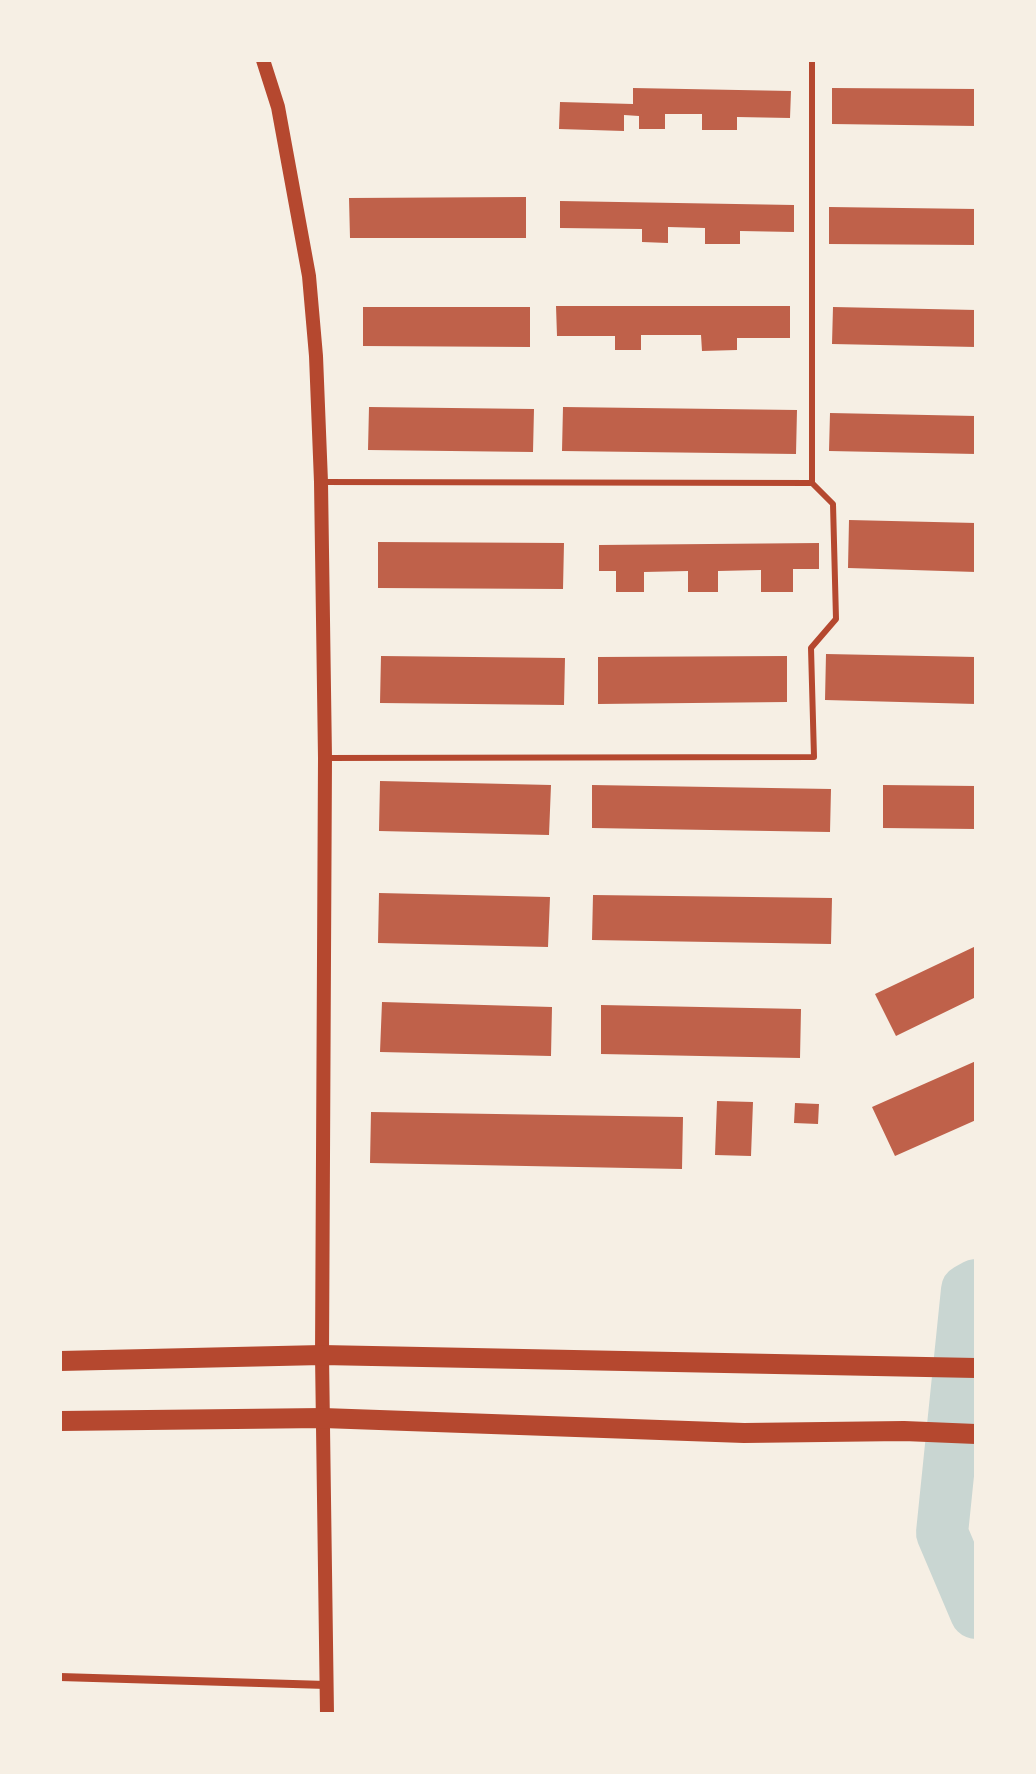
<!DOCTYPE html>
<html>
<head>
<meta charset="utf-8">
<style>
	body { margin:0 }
	#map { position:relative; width:1036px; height:1774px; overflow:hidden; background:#f6efe4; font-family:"Nunito Sans",sans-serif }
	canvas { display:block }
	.frame { position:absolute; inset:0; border:62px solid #f6efe4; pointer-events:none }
</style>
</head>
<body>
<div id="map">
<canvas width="1036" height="1774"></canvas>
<div class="frame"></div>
</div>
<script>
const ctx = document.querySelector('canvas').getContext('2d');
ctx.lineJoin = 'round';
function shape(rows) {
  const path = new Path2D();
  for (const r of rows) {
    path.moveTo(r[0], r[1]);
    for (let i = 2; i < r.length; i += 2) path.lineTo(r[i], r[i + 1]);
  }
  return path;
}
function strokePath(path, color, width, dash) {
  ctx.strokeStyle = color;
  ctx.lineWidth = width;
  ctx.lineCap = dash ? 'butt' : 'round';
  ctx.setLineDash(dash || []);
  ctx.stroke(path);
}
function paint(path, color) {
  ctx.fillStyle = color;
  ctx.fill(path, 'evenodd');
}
strokePath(shape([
	[976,1285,967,1290,942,1533,976,1613]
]), '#c9d6d2', 52);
paint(shape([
	[633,88,791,91,790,118,737,117,737,130,702,130,702,114,665,114,665,129,639,129,639,116,624,115,624,131,559,129,560,102,633,104],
	[832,88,976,89,976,126,832,124],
	[526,197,526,238,350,238,349,198],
	[560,201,794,205,794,232,740,231,740,244,705,244,705,228,668,227,668,243,642,242,642,229,560,228],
	[829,207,976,209,976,245,829,244],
	[556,306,790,306,790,338,737,338,737,350,702,351,701,335,641,335,641,350,615,350,615,336,557,336],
	[363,307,530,307,530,347,363,346],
	[833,307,976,310,976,347,832,344],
	[369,407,534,409,533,452,368,450],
	[563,407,797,410,796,454,562,451],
	[830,413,976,416,976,454,829,451],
	[849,520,976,523,976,572,848,568],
	[378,542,564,543,563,589,378,588],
	[819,543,819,569,793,569,793,592,761,592,761,570,718,571,718,592,688,592,688,571,644,572,644,592,616,592,616,571,599,571,599,545],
	[826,654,976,657,976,704,825,700],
	[381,656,565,658,564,705,380,703],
	[787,656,787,702,598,704,598,657],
	[380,781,551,785,549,835,379,831],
	[592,785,831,789,830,832,592,828],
	[883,785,976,786,976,829,883,828],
	[379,893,550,897,548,947,378,943],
	[593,895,832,898,831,944,592,940],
	[976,946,976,997,896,1036,875,994],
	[382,1002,552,1007,551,1056,380,1052],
	[601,1005,801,1009,800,1058,601,1054],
	[976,1061,976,1120,895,1156,872,1107],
	[717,1101,753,1102,751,1156,715,1155],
	[795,1103,819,1104,818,1124,794,1123],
	[371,1112,683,1117,682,1169,370,1163]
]), '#bf614a');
strokePath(shape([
	[321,482,812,483],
	[325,758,814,757,811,648,836,619,833,504,812,483,812,60]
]), '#b5482f', 6);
strokePath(shape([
	[60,1677,326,1685]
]), '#b5482f', 8);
strokePath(shape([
	[263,60,278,107,309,276,316,356,321,482,325,758,322,1355,327,1714]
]), '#b5482f', 14);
strokePath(shape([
	[60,1361,322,1355,976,1368],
	[60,1421,323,1418,744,1433,904,1431,976,1434]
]), '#b5482f', 20);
</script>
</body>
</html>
